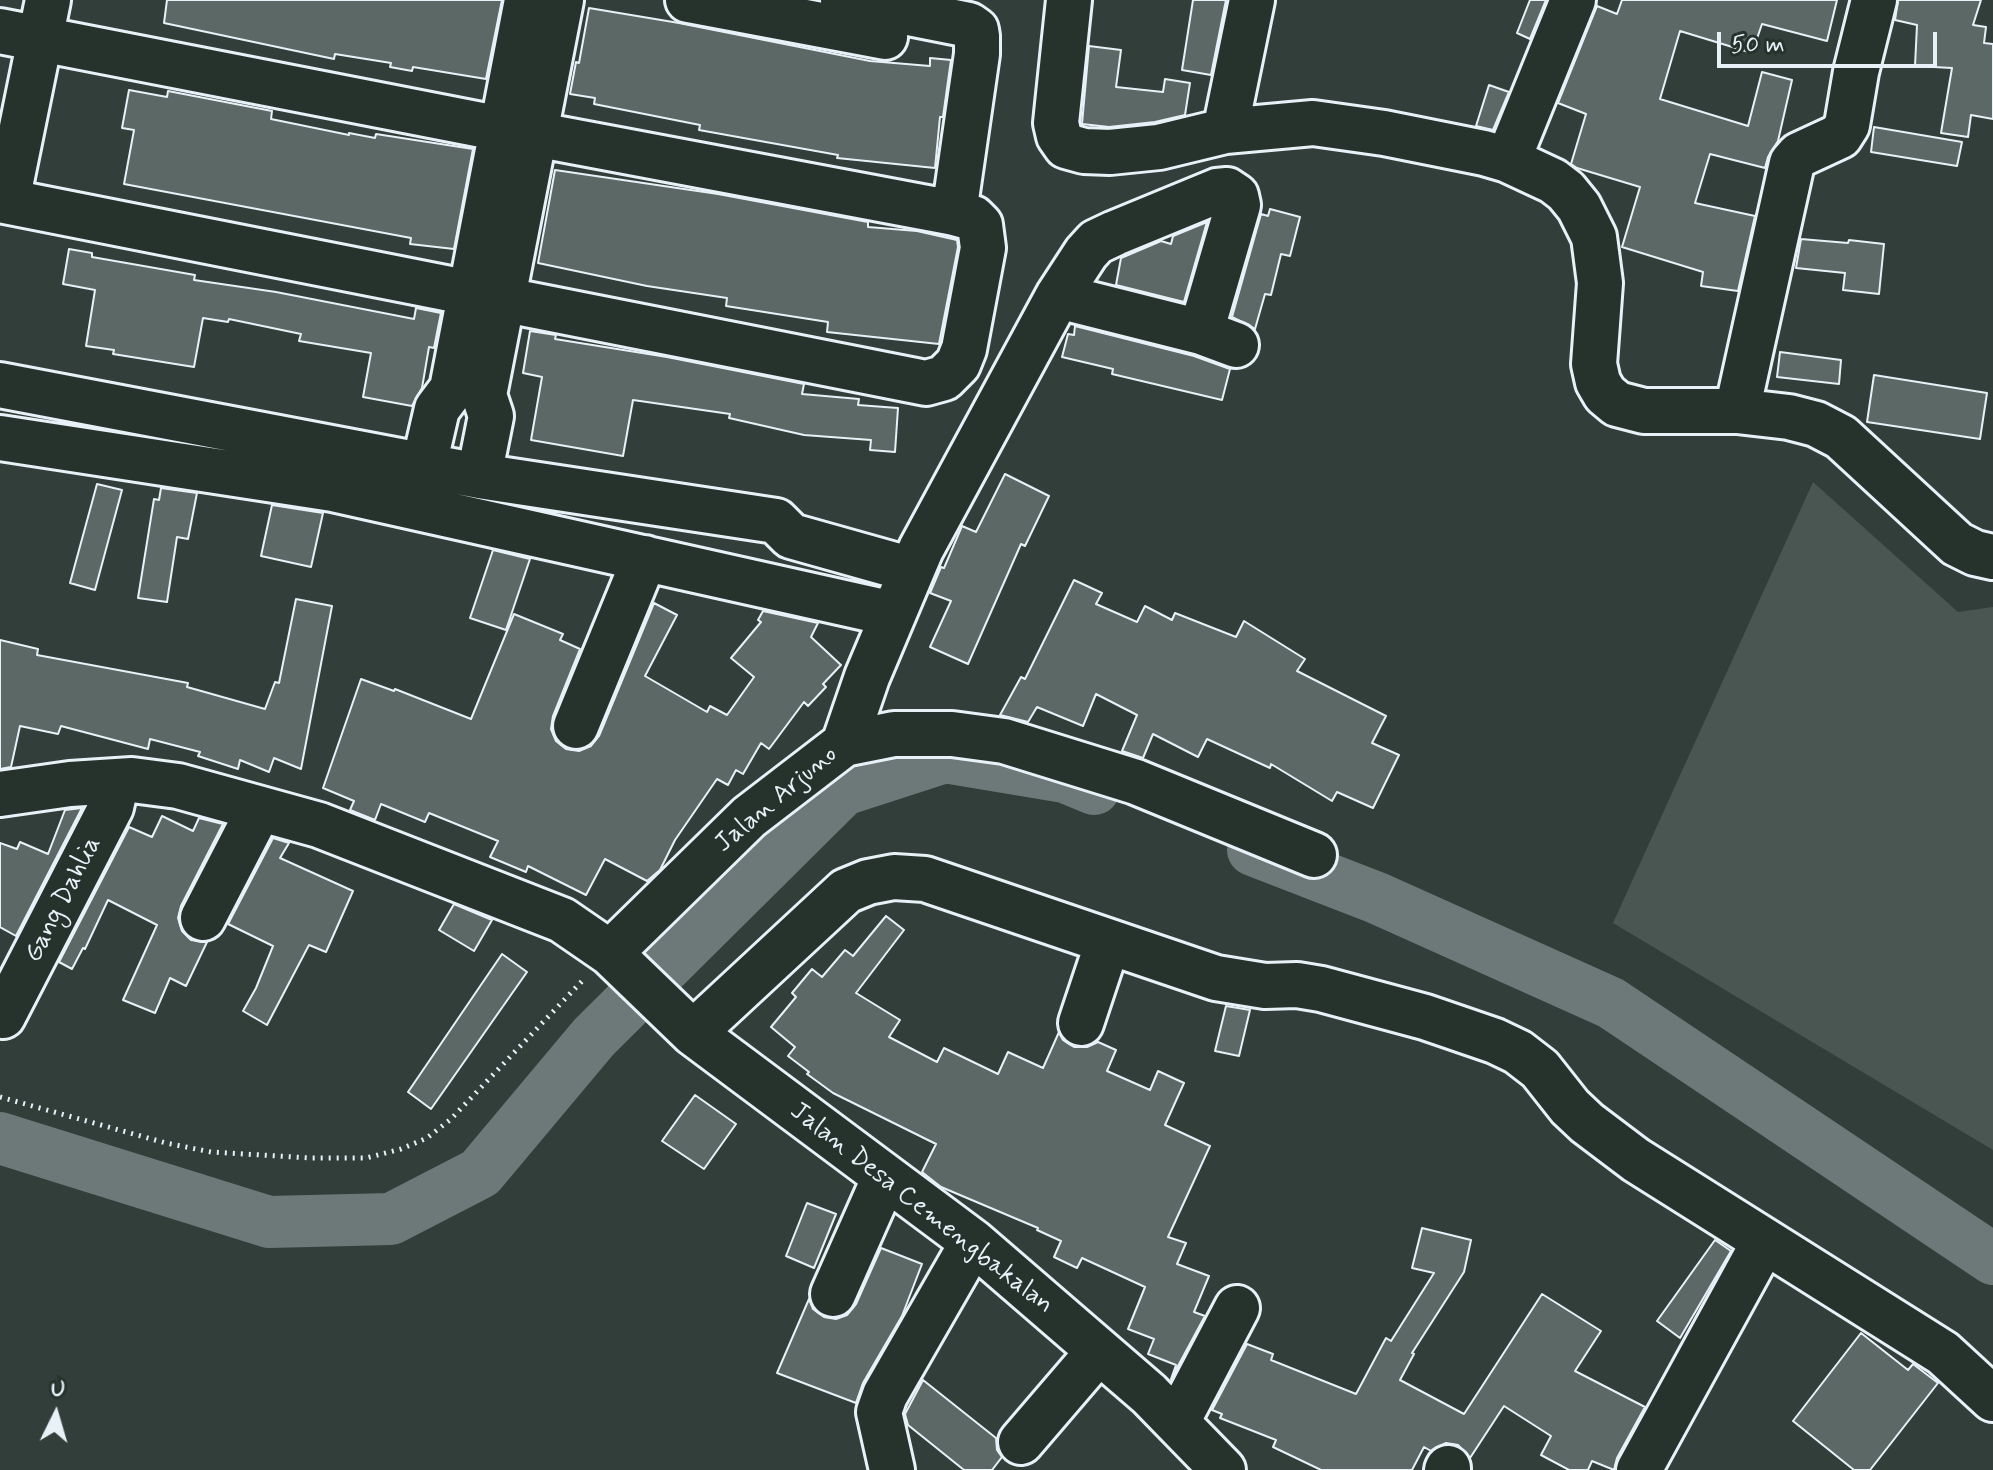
<!DOCTYPE html>
<html>
<head>
<meta charset="utf-8">
<style>
	body { margin:0 }
	#map { position:relative; width:1993px; height:1470px; overflow:hidden; background:#323e39; font-family:Mynerve,sans-serif }
	canvas { display:block }
	.north { position:absolute; left:16px; top:1374px; width:80px; height:80px; -webkit-text-stroke:6px #26332d; paint-order:stroke; rotate:5deg; font-size:22px; font-weight:700; line-height:32px; text-align:center; color:#e8f1f8 }
	.north::after { content:''; display:block; margin:auto; width:28px; height:36px; background:#e8f1f8; clip-path:polygon(50% 0,100% 100%,50% 72%,0 100%) }
	.scale { position:absolute; left:1717px; top:32px; width:220px; height:36px; box-sizing:border-box; border:4px solid #e8f1f8; border-top:0; padding-left:10px; font-size:24px; line-height:28px; white-space:nowrap; color:#e8f1f8; -webkit-text-stroke:6px #26332d; paint-order:stroke }
</style>
</head>
<body>
<div id="map">
<canvas width="1993" height="1470"></canvas>
<div class="north">U</div>
<div class="scale">50 m</div>
</div>
<script>
const ctx = document.querySelector('canvas').getContext('2d');
ctx.lineJoin = 'round';
function paint(path, color) {
  ctx.fillStyle = color;
  ctx.fill(path, 'evenodd');
}
function shape(rows) {
  const path = new Path2D();
  for (const r of rows) {
    path.moveTo(r[0], r[1]);
    for (let i = 2; i < r.length; i += 2) path.lineTo(r[i], r[i + 1]);
  }
  return path;
}
function strokePath(path, color, width, dash) {
  ctx.strokeStyle = color;
  ctx.lineWidth = width;
  ctx.lineCap = dash ? 'butt' : 'round';
  ctx.setLineDash(dash || []);
  ctx.stroke(path);
}
function label(font, color, halo, rows, align = 'center') {
  ctx.font = font + ' Mynerve,sans-serif';
  ctx.lineWidth = 6;
  ctx.setLineDash([]);
  ctx.textBaseline = 'middle';
  ctx.strokeStyle = halo;
  ctx.fillStyle = color;
  for (const [text, x, y, turn = 0] of rows) {
    ctx.save();
    ctx.translate(x, y);
    ctx.rotate((+turn || 0) * Math.PI / 180);
    ctx.textAlign = isNaN(turn) ? turn : align;
    if (halo) ctx.strokeText(text, 0, 0);
    ctx.fillText(text, 0, 0);
    ctx.restore();
  }
}
paint(shape([
	[1813,482,1958,612,1993,607,1993,1150,1613,923]
]), '#495651');
strokePath(shape([
	[1253,850,1377,898,1611,1003,1993,1259],
	[0,1138,269,1222,391,1219,480,1173,594,1037,843,790,945,757,1065,777,1094,789]
]), '#6d7978', 52);
const building = shape([
	[167,0,502,0,486,79,413,67,412,71,390,67,391,63,335,54,334,59,164,23,167,0],
	[1193,0,1226,0,1211,75,1182,70,1193,0],
	[1530,0,1546,0,1530,39,1517,33,1530,0],
	[1622,0,1837,0,1827,41,1762,24,1752,53,1680,31,1660,99,1748,126,1762,72,1792,80,1778,141,1768,157,1765,168,1710,154,1695,203,1755,216,1738,291,1701,286,1703,272,1622,247,1640,187,1577,168,1571,164,1586,114,1558,103,1597,6,1617,14,1622,0],
	[1898,0,1981,0,1973,25,1986,27,1984,43,1993,44,1993,119,1971,115,1968,137,1941,133,1952,68,1915,66,1917,25,1895,20,1898,0],
	[589,8,679,23,870,61,930,66,930,58,951,60,943,117,940,117,935,168,837,158,838,155,699,130,700,125,594,104,595,98,570,94,576,62,579,63,589,8],
	[1089,46,1121,50,1116,87,1163,92,1165,79,1190,83,1185,115,1155,122,1109,127,1082,124,1089,46],
	[1489,85,1509,92,1493,130,1476,126,1489,85],
	[129,90,167,97,168,91,272,111,271,119,349,135,349,133,375,138,376,134,473,149,454,249,410,244,411,238,124,184,134,130,122,128,129,90],
	[1874,127,1962,142,1957,166,1871,152,1874,127],
	[555,170,718,194,868,222,868,227,917,231,957,240,958,247,939,344,827,332,828,322,726,306,727,298,647,286,538,263,555,170],
	[1270,209,1300,217,1290,256,1281,254,1271,295,1265,294,1255,329,1232,317,1261,214,1268,216,1270,209],
	[1207,222,1184,302,1116,285,1121,258,1161,241,1171,244,1173,236,1207,222],
	[1801,239,1848,243,1849,240,1884,244,1879,294,1843,290,1845,273,1796,268,1801,239],
	[69,249,92,253,92,257,195,275,194,280,276,292,414,319,416,308,441,313,434,348,429,347,422,388,412,406,363,397,371,353,299,341,301,334,229,319,228,322,203,318,194,367,113,354,114,350,86,346,95,290,63,284,69,249],
	[1075,326,1194,356,1230,369,1222,400,1112,374,1113,369,1062,357,1068,334,1074,335,1075,326],
	[530,331,556,335,555,339,667,357,804,384,802,394,859,399,858,405,898,408,895,452,870,450,871,440,804,435,729,418,730,414,633,400,623,456,531,440,542,377,523,373,530,331],
	[1780,352,1841,360,1839,384,1777,377,1780,352],
	[1874,375,1987,393,1980,439,1867,422,1874,375],
	[1005,474,1049,496,1025,546,1021,544,968,664,930,647,951,601,930,593,941,567,944,568,962,526,976,532,1005,474],
	[97,484,122,490,95,590,70,583,97,484],
	[161,488,197,493,188,539,177,537,167,602,138,598,154,499,159,500,161,488],
	[272,505,323,513,311,567,261,556,272,505],
	[493,550,530,559,506,630,470,618,493,550],
	[1074,580,1102,593,1096,604,1137,622,1145,606,1172,620,1175,613,1236,637,1244,621,1305,659,1297,671,1386,716,1372,743,1399,755,1373,808,1337,792,1332,801,1271,764,1270,768,1207,739,1198,757,1153,734,1143,758,1122,751,1137,715,1096,694,1083,726,1037,707,1028,722,1000,715,1021,677,1025,679,1074,580],
	[296,599,332,606,301,769,274,758,269,772,240,760,238,769,198,756,200,752,150,739,148,749,61,726,58,734,20,726,11,767,0,769,0,640,38,649,37,655,188,683,187,687,265,709,275,682,279,683,296,599],
	[654,603,677,615,645,676,707,712,710,706,727,715,754,677,731,658,761,622,758,620,763,611,818,623,811,637,841,665,823,684,826,687,808,706,804,702,769,749,761,743,743,774,736,770,728,785,717,779,675,840,660,870,647,881,605,859,586,895,528,866,526,872,490,857,498,841,429,813,425,822,381,804,375,820,350,810,354,801,323,788,361,679,394,691,395,689,471,719,514,614,563,634,560,640,580,649,553,716,551,729,556,741,566,749,579,751,591,746,599,736,654,603],
	[82,808,16,936,0,927,0,843,17,849,20,842,48,854,65,810,82,808],
	[162,816,193,831,199,818,223,824,181,906,178,918,182,931,191,940,207,942,186,986,170,978,155,1013,123,1000,157,925,108,900,85,949,83,948,72,969,59,962,129,827,152,837,162,816],
	[273,838,289,843,280,858,353,891,326,952,309,945,267,1025,243,1011,256,988,273,946,228,924,273,838],
	[454,904,492,920,474,951,439,930,454,904],
	[886,916,904,930,856,993,900,1020,889,1037,937,1062,944,1048,998,1074,1008,1052,1043,1068,1059,1032,1063,1040,1074,1047,1087,1047,1098,1042,1116,1050,1107,1071,1150,1090,1158,1071,1184,1083,1165,1125,1210,1146,1168,1237,1186,1243,1177,1264,1209,1276,1194,1312,1205,1316,1171,1379,1176,1365,1148,1354,1154,1339,1128,1329,1145,1287,1082,1258,1077,1268,1054,1257,1061,1241,1037,1230,1038,1228,941,1187,922,1172,936,1144,833,1093,807,1074,809,1072,788,1056,795,1047,771,1027,796,997,792,993,812,969,822,977,845,950,853,956,886,916],
	[502,954,527,972,431,1109,408,1092,502,954],
	[1226,1006,1250,1010,1239,1056,1215,1051,1226,1006],
	[695,1095,736,1124,704,1169,662,1141,695,1095],
	[807,1203,836,1214,814,1268,786,1256,807,1203],
	[1422,1228,1471,1240,1464,1272,1412,1353,1414,1354,1400,1380,1464,1414,1542,1294,1601,1331,1575,1371,1645,1407,1617,1458,1614,1470,1592,1461,1588,1470,1569,1470,1541,1455,1551,1436,1504,1406,1470,1458,1458,1445,1446,1443,1431,1451,1424,1447,1412,1470,1321,1470,1273,1447,1276,1440,1220,1418,1222,1414,1212,1410,1247,1344,1273,1354,1271,1360,1356,1394,1386,1338,1391,1341,1434,1273,1412,1268,1422,1228],
	[1715,1240,1731,1251,1680,1338,1657,1321,1715,1240],
	[881,1248,922,1264,902,1316,863,1383,856,1403,777,1373,809,1299,813,1309,824,1317,836,1319,847,1315,856,1304,881,1248],
	[1861,1333,1908,1370,1913,1364,1938,1383,1870,1470,1854,1470,1793,1421,1861,1333],
	[923,1380,996,1438,997,1450,1002,1457,992,1470,964,1470,908,1425,905,1414,923,1380]
]);
paint(building, '#5c6865');
strokePath(building, '#e8f1f8', 2);
const minor = shape([
	[688,0,885,37],
	[1069,0,1056,123,1059,136,1066,146,1084,151,1110,152,1159,147,1225,131,1313,123,1384,133,1484,153,1508,160,1553,181,1566,191,1579,207,1594,237,1600,283,1594,364,1598,382,1605,394,1617,404,1644,411,1737,411,1792,163,1799,155,1840,136,1847,125,1856,72,1874,0],
	[0,31,502,129],
	[1225,131,1252,0],
	[534,134,954,213],
	[1508,160,1573,0],
	[0,200,926,383,944,378,958,364,964,349,983,248,980,225,973,218,954,213,977,54,977,36,976,30,969,25,843,0],
	[7,201,48,0],
	[1058,296,1201,332,1236,345],
	[0,385,479,476,776,521,791,536,912,570],
	[1737,411,1789,417,1816,424,1841,437,1957,544,1975,553,1993,557],
	[0,438,333,489,893,614],
	[424,465,437,409,452,389,527,0],
	[479,476,491,416,484,395,561,0],
	[576,726,645,558],
	[844,744,894,734,952,734,1004,741,1136,782,1314,855],
	[0,794,70,784,132,780,178,786,319,825,562,920,610,953,693,1033,973,1242,1149,1394,1223,1470],
	[203,918,259,810],
	[610,953,749,817,844,744,867,677,921,549,1058,296,1086,253,1096,242,1115,233,1217,191,1227,190,1236,196,1238,205,1201,332],
	[3,1016,111,807,117,781],
	[1081,1023,1108,942],
	[693,1033,846,891,868,882,894,877,925,879,1216,978,1265,986,1297,985,1321,989,1425,1017,1495,1041,1518,1052,1540,1069,1570,1107,1587,1123,1636,1160,1943,1353,1993,1399],
	[833,1294,885,1177],
	[1177,1422,1237,1308],
	[1021,1442,1099,1351],
	[892,1470,879,1412,885,1395,973,1242],
	[1447,1470,1448,1468],
	[1639,1470,1764,1242]
]);
strokePath(minor, '#e8f1f8', 50);
strokePath(shape([
	[0,1097,166,1143,211,1152,311,1158,366,1158,401,1149,427,1138,451,1119,584,979]
]), '#e8f1f8', 5, [2, 6]);
strokePath(minor, '#26332d', 44);
label('26px', '#e8f1f8', '#26332d', [
	["Jalan Arjuno",777,800,-40],
	["Gang Dahlia",64,900,-63],
	["Jalan Desa Cemengbakalan",921,1209,38]
]);
</script>
</body>
</html>
